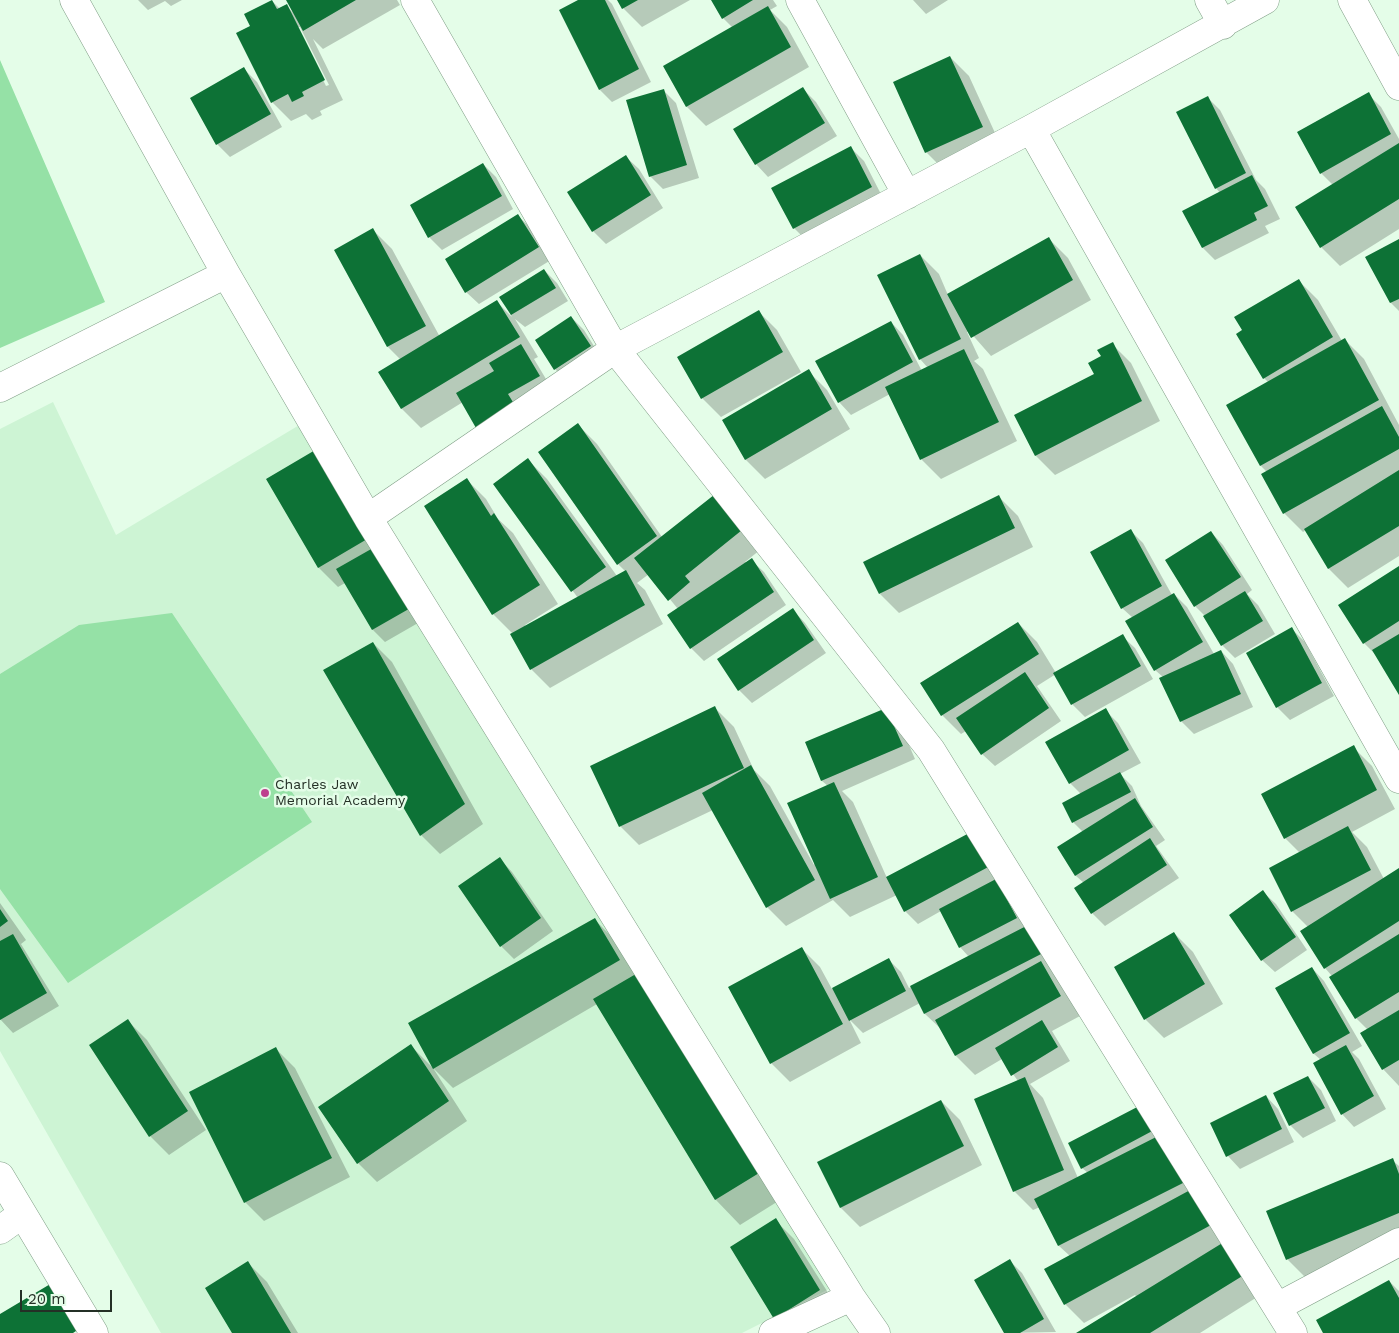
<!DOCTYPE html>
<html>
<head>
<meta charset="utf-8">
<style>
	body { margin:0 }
	#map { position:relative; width:1399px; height:1333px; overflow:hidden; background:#e4fde8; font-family:"Work Sans",sans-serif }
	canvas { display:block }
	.scale { position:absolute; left:20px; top:1290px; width:92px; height:22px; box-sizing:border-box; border:2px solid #243026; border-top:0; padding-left:6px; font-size:15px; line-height:18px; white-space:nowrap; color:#243026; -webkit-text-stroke:4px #e4fde8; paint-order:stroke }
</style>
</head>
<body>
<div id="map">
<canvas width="1399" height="1333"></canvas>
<div class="scale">20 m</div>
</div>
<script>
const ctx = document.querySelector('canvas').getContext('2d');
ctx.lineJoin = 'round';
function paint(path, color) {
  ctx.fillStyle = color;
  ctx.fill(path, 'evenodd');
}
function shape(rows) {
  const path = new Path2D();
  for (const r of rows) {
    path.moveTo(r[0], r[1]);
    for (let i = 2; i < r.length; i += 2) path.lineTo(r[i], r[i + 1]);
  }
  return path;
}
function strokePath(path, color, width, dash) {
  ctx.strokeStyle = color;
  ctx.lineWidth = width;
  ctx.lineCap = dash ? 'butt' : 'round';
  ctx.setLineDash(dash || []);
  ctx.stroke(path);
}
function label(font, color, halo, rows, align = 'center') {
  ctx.font = font + ' "Work Sans",sans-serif';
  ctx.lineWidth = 5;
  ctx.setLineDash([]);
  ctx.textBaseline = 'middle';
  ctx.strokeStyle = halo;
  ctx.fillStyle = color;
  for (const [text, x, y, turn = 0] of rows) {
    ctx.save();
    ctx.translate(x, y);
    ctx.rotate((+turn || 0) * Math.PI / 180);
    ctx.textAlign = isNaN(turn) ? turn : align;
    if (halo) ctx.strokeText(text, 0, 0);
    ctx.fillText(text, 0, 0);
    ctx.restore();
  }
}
paint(shape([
	[53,402,116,535,301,424,837,1285,742,1333,161,1333,0,1051,0,429]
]), '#cdf4d4');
paint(shape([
	[0,60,105,302,0,348],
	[172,613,312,822,68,983,0,889,0,674,79,625]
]), '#95e1a6');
paint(shape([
	[138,0,182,0,171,6,165,1,148,10],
	[287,0,397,0,400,5,323,49,313,39,343,100,320,111,322,115,312,120,306,114,291,121,272,102,252,26,272,1,280,9,287,6,293,13],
	[297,27,300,27,329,85,326,86],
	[581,0,608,0,612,4,651,82,612,102,600,90],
	[618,0,690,0,642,27,623,8],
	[712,0,773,0,777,6,770,10,787,27,809,67,706,126,687,107,664,67,733,28,723,18],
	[913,0,948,0,926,14],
	[950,57,969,76,1001,146,945,171,926,152],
	[244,69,257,82,282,127,230,157,217,144],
	[803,89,816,102,837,136,768,177,756,164],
	[663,90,676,103,699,178,663,189,650,176],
	[1368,94,1381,107,1399,139,1399,229,1340,266,1321,247,1333,185,1321,173],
	[1208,98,1220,110,1256,180,1265,189,1280,219,1265,226,1269,233,1215,260,1203,248,1184,211,1220,193,1216,188],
	[851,148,864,161,884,200,806,240,794,228],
	[626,157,639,169,663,208,606,244,593,231],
	[483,164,496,177,513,209,442,250,429,237],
	[518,216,531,228,551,260,479,304,466,292],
	[373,230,392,249,440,337,497,302,512,317,501,297,544,270,557,283,568,301,525,327,515,319,538,357,534,359,552,389,520,407,530,425,494,447,463,402,421,428,402,409,380,372,401,360,388,347,336,250],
	[1049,239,1068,258,1091,300,991,356,969,331,967,332,979,358,974,361,983,369,1017,441,941,479,922,460,890,394,851,415,839,402,891,322,903,335,922,371,928,368,920,359,920,255,939,274,948,295],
	[1399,240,1399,311,1391,303,1367,258],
	[1299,281,1318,300,1342,341,1345,340,1364,359,1399,425,1399,556,1348,588,1329,569,1306,530,1303,532,1284,513,1267,472,1261,466,1227,405,1268,382,1264,378],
	[758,311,777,330,801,372,721,417,702,398],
	[571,317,584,330,602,359,568,382,555,369],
	[1112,344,1131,363,1160,421,1055,475,1036,456,1015,416,1096,375,1102,357],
	[808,371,827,390,850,429,765,479,746,460,723,420],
	[578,425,597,444,662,537,719,493,765,546,745,562,747,563,751,560,764,572,786,605,704,661,691,648,678,609,649,574,637,583,645,590,663,624,550,688,531,669,513,634,493,614,467,480,486,499,498,519,513,533,558,604,525,625,526,627,578,598,494,484,528,460,547,479,617,576,625,571,618,564],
	[322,447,425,619,385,642,373,630,345,583,338,587,319,568,267,479],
	[999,497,1018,516,1033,547,899,613,880,594],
	[1131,531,1143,543,1172,595,1174,594,1187,607,1214,654,1221,651,1233,664,1253,707,1194,734,1181,721,1163,677,1155,670,1127,622,1133,618,1122,608],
	[1211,532,1223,545,1252,590,1247,594,1258,605,1275,634,1235,658,1222,645,1205,616,1195,606],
	[1399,567,1399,692,1379,658,1364,643],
	[793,610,805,623,826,653,752,703,739,690],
	[1018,623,1037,642,1056,673,1122,636,1135,648,1153,679,1085,717,1072,704,1056,674,1037,686,1061,721,995,766,982,754,966,731,961,734,942,715],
	[1292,629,1305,642,1334,696,1290,720,1277,707,1248,654],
	[373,643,392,662,483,824,440,854,421,835,325,671],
	[715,708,734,727,754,770,770,786,814,865,828,786,822,781,806,743,899,722,915,759,842,791,853,802,887,878,973,833,1065,970,1055,976,1080,1016,1052,1031,1070,1061,1030,1084,1043,1098,1078,1178,1088,1173,1082,1168,1143,1105,1262,1294,1200,1333,1078,1333,1137,1297,1135,1295,1084,1323,1065,1304,1070,1256,1059,1246,1040,1207,1033,1210,1014,1191,1018,1081,1002,1059,975,1075,956,1056,941,1029,925,1014,920,1003,863,1033,849,1019,861,1043,790,1082,771,1063,801,948,820,967,832,989,888,959,901,972,909,988,969,957,960,947,941,911,918,924,905,911,897,895,850,917,833,900,786,926,767,907,713,810,639,845,620,826],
	[1105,710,1118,723,1141,763,1120,774,1132,786,1141,806,1165,840,1156,846,1179,878,1105,926,1092,913,1084,883,1076,876,1058,847,1083,832,1073,822,1064,803,1081,794,1070,783],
	[1353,747,1372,766,1395,809,1352,832,1367,847,1384,879,1399,869,1399,1086,1383,1069,1368,1030,1356,1018,1332,976,1325,968,1308,927,1292,911,1300,853,1285,838],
	[500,859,512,872,553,931,514,959,501,946],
	[1263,892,1276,904,1307,950,1275,972,1262,960],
	[0,903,26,940,21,944,59,1006,13,1033,0,1019],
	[595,920,614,939,788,1195,740,1225,716,1200,597,1004,453,1088,433,1068,467,1121,377,1182,358,1163,410,1045,433,1068],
	[1174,933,1193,952,1223,1004,1164,1038,1145,1019],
	[1312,968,1324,981,1362,1046,1352,1052,1359,1059,1386,1109,1354,1127,1342,1114,1321,1060,1314,1054,1277,988],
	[128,1021,147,1040,206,1130,169,1155,150,1136],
	[276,1049,295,1068,350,1177,264,1221,245,1202],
	[1308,1077,1321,1090,1336,1121,1303,1138,1290,1125],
	[1266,1096,1278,1109,1294,1142,1240,1169,1228,1156],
	[941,1101,960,1120,982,1165,860,1227,841,1208,818,1163],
	[1392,1160,1399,1166,1399,1240,1307,1279,1288,1260,1268,1212],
	[775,1220,794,1239,839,1310,789,1333,731,1247],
	[1009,1260,1022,1273,1056,1332,1006,1333],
	[248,1263,267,1282,298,1333,233,1333],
	[1389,1281,1399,1291,1399,1333,1324,1333]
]), '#0003');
paint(shape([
	[272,0,277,9,287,4,325,80,302,92,304,96,292,102,288,94,271,103,236,33,250,26,244,14],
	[286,0,356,0,303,31],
	[578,0,605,0,639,69,599,90,559,10],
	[617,0,638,0,622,9],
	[711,0,753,0,722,19],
	[768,6,791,47,686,107,663,66],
	[950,56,983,127,925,153,893,82],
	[244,67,271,114,216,145,190,98],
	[803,87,825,123,755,165,733,129],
	[664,89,687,165,649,177,626,100],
	[1369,92,1391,134,1320,174,1297,132],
	[1208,96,1246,173,1215,189,1176,112],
	[1399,143,1399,199,1320,248,1295,207],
	[851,146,872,187,793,229,771,188],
	[626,155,651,195,592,232,567,192],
	[483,163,502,196,428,238,410,205],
	[1252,175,1268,206,1254,213,1257,220,1202,248,1182,211],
	[518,214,539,247,465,293,445,259],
	[373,228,426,326,387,347,334,250],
	[1049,237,1073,280,971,338,947,294],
	[1399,239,1399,299,1390,303,1365,257],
	[920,254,961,339,919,360,877,275],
	[544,269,556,288,511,315,499,297],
	[1299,279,1333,337,1263,379,1236,334,1242,330,1234,317],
	[497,300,520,337,401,409,378,372],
	[759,310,783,352,701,399,677,357],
	[571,316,591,346,554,370,535,340],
	[891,321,913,362,838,403,815,361],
	[1345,338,1379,400,1260,466,1226,405],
	[1113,342,1142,401,1035,456,1014,415,1094,374,1088,363,1101,356,1097,350],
	[521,344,540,376,508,394,519,412,480,435,456,393,494,371,489,363],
	[964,349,999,422,920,460,885,387],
	[809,369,832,409,745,460,722,420],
	[1382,406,1399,437,1399,449,1283,514,1261,474],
	[578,423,657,536,617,565,538,452],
	[322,446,374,535,318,568,266,479],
	[528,458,606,567,571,592,493,484],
	[1399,470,1399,526,1328,569,1304,529],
	[467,478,491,516,494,513,540,585,492,615,424,506],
	[719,491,747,526,685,576,690,582,668,601,634,558],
	[999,495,1015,528,879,594,863,562],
	[1131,529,1162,586,1121,609,1090,552],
	[1211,531,1241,577,1194,607,1165,560],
	[380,544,414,606,372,630,336,569],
	[752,558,774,592,690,649,667,615],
	[1399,566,1399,621,1363,644,1338,605],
	[626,570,645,605,530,670,510,634],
	[1245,591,1263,621,1221,646,1203,616],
	[1174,593,1203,642,1154,671,1125,621],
	[793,608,814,640,738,691,717,659],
	[1018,622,1039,654,941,716,920,683],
	[1292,627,1322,683,1276,708,1246,653],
	[1123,634,1141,666,1071,705,1053,673],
	[1399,634,1399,695,1372,650],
	[373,642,465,804,420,836,323,670],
	[1221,650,1241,694,1180,722,1159,678],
	[1025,672,1049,708,981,755,956,718],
	[715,706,744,768,619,827,590,766],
	[886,708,903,746,821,781,805,742],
	[1106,708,1129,750,1069,784,1045,742],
	[1354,745,1377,790,1284,839,1261,794],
	[751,765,815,880,766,908,702,793],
	[1120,772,1131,792,1072,823,1062,803],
	[834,782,878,877,830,899,787,803],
	[1135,798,1153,827,1075,876,1057,847],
	[1348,826,1371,870,1291,912,1269,868],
	[973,831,992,865,904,912,886,877],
	[1150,838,1167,865,1091,914,1074,888],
	[500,857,541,918,500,947,458,886],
	[1399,868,1399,921,1324,969,1300,931],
	[996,879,1017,918,959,948,939,909],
	[1263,890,1296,937,1261,961,1229,915],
	[0,909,8,921,0,927],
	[595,918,620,960,433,1069,408,1023],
	[1032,923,1047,951,924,1014,910,986],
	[1174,932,1205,984,1144,1020,1114,967],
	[13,934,47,993,0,1020,0,941],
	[1399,934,1399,992,1355,1019,1329,977],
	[802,947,843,1024,770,1064,728,987],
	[889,958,906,991,849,1021,832,988],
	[1041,961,1061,996,955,1056,935,1020],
	[1312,967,1350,1033,1313,1054,1275,988],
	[641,971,764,1170,715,1200,593,999],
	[1399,1010,1399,1060,1382,1070,1360,1033],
	[128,1019,188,1111,149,1137,89,1045],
	[1042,1020,1058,1047,1011,1076,995,1048],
	[411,1044,449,1101,357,1164,318,1107],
	[1346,1045,1374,1096,1341,1115,1313,1063],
	[276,1047,332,1158,244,1203,189,1092],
	[1308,1076,1325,1108,1289,1126,1273,1093],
	[1025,1077,1064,1170,1013,1192,974,1099],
	[1266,1095,1282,1129,1226,1157,1210,1123],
	[941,1100,964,1146,840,1208,817,1162],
	[1143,1104,1156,1129,1081,1169,1068,1143],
	[1164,1133,1187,1181,1058,1246,1034,1199],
	[1393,1158,1399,1174,1399,1213,1286,1260,1266,1211],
	[1192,1189,1211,1225,1064,1305,1044,1269],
	[776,1218,820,1290,774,1319,730,1247],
	[1224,1242,1244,1275,1150,1333,1076,1333],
	[1010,1259,1044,1319,1020,1333,1004,1333,974,1280],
	[248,1261,291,1333,232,1333,205,1288],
	[1389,1280,1399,1298,1399,1333,1323,1333,1316,1320],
	[52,1283,79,1329,73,1333,0,1333,0,1314]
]), '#0d7236');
const minor = shape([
	[74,0,226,274,368,518,851,1297,876,1333],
	[415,0,615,349,931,750,1293,1333],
	[800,0,907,195],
	[1209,0,1223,25],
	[1352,0,1399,86],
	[1031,129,1399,779],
	[0,388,226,274],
	[368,518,615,349,1031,129,1265,0],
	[0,1176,94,1333],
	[0,1230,21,1215],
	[1277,1307,1399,1242],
	[773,1333,851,1297]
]);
strokePath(minor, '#7f9d85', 29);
strokePath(minor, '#fff', 28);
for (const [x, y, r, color] of [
	[265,793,5,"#be408e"]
]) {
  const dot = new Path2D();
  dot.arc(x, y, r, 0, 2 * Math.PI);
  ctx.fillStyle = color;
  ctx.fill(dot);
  strokePath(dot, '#e4fde8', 2);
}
label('14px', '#243026', '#e4fde8', [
	["Charles Jaw",275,785],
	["Memorial Academy",275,801]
], 'left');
</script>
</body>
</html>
